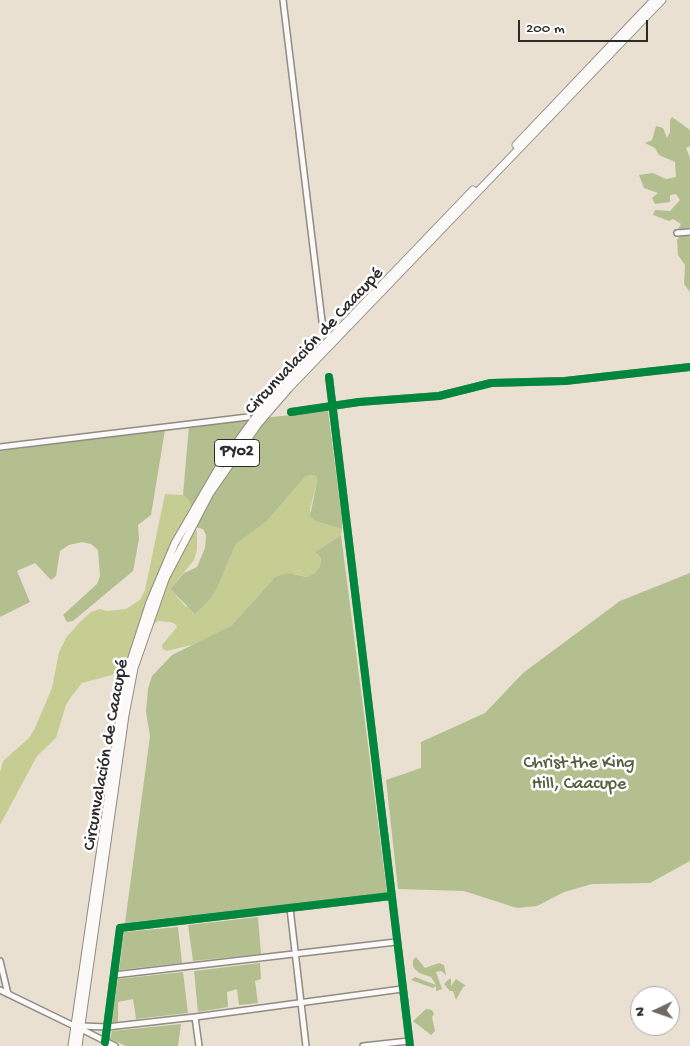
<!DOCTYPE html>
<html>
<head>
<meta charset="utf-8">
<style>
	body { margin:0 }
	#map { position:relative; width:690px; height:1046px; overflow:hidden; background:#e9e0d2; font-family:"Gochi Hand",sans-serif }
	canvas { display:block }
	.north { position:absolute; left:630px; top:986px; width:50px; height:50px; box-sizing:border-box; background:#fff; border:1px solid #aaa; border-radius:50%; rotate:267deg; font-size:14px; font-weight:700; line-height:20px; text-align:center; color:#2b2b2b }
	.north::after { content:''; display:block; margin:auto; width:18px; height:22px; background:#6e6a65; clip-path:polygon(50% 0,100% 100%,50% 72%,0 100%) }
	.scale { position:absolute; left:518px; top:20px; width:130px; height:22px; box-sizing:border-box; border:2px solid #2b2b2b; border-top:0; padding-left:6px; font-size:15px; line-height:18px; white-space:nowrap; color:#2b2b2b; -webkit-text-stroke:4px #fff; paint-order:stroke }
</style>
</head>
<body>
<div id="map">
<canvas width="690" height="1046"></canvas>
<div class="north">N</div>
<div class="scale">200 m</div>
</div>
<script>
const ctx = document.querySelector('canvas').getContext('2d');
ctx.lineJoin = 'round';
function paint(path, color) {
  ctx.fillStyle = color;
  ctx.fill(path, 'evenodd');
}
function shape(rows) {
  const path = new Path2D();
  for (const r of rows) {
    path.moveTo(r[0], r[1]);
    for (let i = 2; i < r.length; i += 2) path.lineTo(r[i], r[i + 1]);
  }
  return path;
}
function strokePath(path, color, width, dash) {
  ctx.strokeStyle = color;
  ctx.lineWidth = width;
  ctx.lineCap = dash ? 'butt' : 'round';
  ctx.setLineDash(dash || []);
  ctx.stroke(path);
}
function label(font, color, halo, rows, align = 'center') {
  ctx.font = font + ' "Gochi Hand",sans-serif';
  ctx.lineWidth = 5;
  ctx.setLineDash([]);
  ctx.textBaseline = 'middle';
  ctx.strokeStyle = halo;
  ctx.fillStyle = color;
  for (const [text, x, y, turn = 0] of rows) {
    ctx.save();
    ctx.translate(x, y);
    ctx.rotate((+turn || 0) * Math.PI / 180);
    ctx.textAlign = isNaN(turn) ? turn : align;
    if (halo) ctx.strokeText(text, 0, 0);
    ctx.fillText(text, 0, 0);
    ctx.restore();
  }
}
paint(shape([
	[311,475,316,476,317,482,310,510,315,521,342,529,341,535,315,552,321,558,320,566,315,573,307,577,294,574,275,577,231,626,196,644,166,651,163,649,162,645,177,627,175,624,170,622,158,621,144,632,133,658,112,675,82,683,71,697,66,705,56,738,37,756,0,825,0,772,3,761,29,738,35,728,52,688,59,652,66,638,78,624,91,612,100,609,107,611,126,609,140,600,145,590,165,494,183,495,190,502,197,533,197,550,194,560,170,589,186,607,218,586,236,544,267,521,305,477]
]), '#c6cd93');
paint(shape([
	[672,117,690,130,690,146,686,148,690,158,690,229,688,232,678,229,681,224,673,219,669,221,653,215,655,210,670,211,680,200,676,194,670,195,670,202,655,204,652,198,658,193,644,188,639,175,653,173,666,179,676,177,675,162,659,155,655,148,645,143,652,140,656,126,663,128,667,138,670,132,670,120],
	[690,233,690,292,684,284,685,265,678,255,677,240,679,237],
	[328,411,342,518,342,529,315,521,310,516,317,482,316,476,311,475,305,477,267,521,236,544,218,586,210,599,195,614,170,589,184,573,197,567,205,548,206,535,203,529,195,527,190,502,183,495,189,426],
	[165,430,151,515,138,525,139,539,133,571,73,621,67,622,63,615,97,584,100,576,98,550,91,544,82,542,69,545,60,551,56,576,51,580,35,563,17,571,30,602,0,617,0,451],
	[341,535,387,893,125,923,150,736,146,712,148,689,152,676,172,655,231,626,275,577,288,573,307,577,315,573,320,566,321,558,315,552],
	[690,573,690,861,650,883,592,884,564,892,537,906,517,908,464,891,398,889,386,780,421,768,421,742,485,713,523,673,620,601],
	[258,917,261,954,193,961,188,925],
	[178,927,182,963,119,970,124,932],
	[416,957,425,968,439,963,444,965,446,975,441,971,436,972,442,989,436,991,436,986,433,988,411,980,415,977,436,985,431,977,419,973,413,967,413,960],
	[260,963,261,979,255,981,258,1003,239,1005,237,989,227,992,228,1007,198,1012,194,971],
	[183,972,188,1013,136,1019,133,999,118,1002,118,1022,111,1023,118,979],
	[449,979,451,979,451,986,456,979,466,986,463,987,456,1000,453,991,450,991,444,984],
	[426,1009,432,1010,434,1014,432,1017,435,1031,431,1035,413,1021],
	[181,1024,178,1046,126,1046,110,1039,112,1031]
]), '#b3bf8e');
const minor = shape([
	[283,0,322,321],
	[677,233,690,232],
	[329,377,410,1046],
	[291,412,359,402,439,396,491,383,565,381,690,367],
	[0,447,248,417],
	[290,908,306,1046],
	[0,961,8,994],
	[114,975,396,942],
	[0,990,74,1026],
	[195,1017,199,1046],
	[81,1026,107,1027,195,1017,402,989],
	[81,1029,115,1046],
	[105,1042,120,928,391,896],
	[363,1046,409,1041]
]);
const highway = shape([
	[516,145,654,0],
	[72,1046,126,676,150,602,175,543,221,464,258,414,473,190],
	[78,1046,125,715,134,668,165,579,210,493,258,424,289,388,662,0]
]);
strokePath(minor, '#908b84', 8);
strokePath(highway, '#908b84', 9);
strokePath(minor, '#fcfaf8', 5);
strokePath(highway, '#fcfaf8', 7);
strokePath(shape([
	[329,377,410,1046],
	[291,412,359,402,439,396,491,383,565,381,690,367],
	[105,1042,120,928,391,896]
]), '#00873e', 8);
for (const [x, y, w] of [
	[237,453,45]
]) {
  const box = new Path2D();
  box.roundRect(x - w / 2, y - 13.5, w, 27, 4);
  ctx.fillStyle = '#fff';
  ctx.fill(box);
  strokePath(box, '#2b2b2b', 1);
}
label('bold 16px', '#2b2b2b', null, [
	["PY02",237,453]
]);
label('18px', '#2b2b2b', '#fff', [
	["Circunvalación de Caacupé",315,342,-47],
	["Circunvalación de Caacupé",107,755,-80]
]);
label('18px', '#575e3e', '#fff', [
	["Christ the King",579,764],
	["Hill, Caacupe",579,785]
]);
</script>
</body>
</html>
